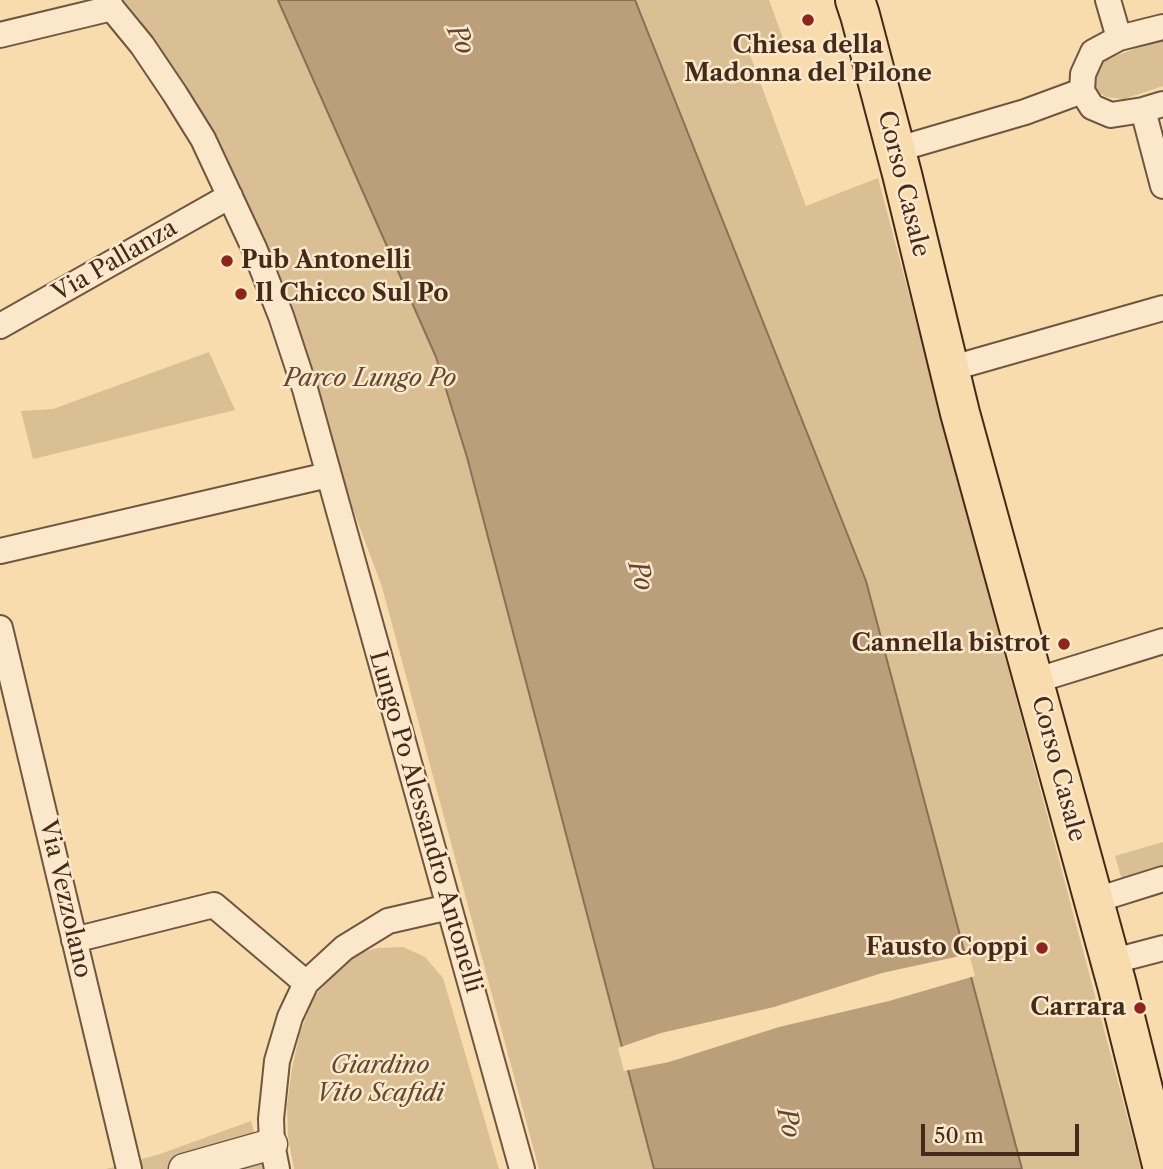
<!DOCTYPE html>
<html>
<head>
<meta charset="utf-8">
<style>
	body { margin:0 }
	#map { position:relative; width:1163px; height:1169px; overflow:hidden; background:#f9dcad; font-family:"Libre Caslon Text",serif }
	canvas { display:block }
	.scale { position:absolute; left:921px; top:1124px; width:158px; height:32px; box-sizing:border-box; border:4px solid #432a1b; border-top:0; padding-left:9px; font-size:21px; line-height:24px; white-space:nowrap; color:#432a1b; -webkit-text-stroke:5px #fbe8ca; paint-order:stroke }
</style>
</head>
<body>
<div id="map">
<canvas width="1163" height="1169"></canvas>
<div class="scale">50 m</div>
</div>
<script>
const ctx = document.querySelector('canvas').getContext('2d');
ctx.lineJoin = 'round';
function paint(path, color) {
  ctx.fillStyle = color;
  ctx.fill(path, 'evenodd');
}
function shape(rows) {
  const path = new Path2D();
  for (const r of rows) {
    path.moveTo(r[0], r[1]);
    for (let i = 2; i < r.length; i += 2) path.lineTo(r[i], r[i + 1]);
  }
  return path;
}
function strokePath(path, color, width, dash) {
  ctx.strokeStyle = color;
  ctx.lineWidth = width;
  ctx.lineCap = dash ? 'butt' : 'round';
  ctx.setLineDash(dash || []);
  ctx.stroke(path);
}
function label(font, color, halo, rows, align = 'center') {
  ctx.font = font + ' "Libre Caslon Text",serif';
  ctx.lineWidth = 5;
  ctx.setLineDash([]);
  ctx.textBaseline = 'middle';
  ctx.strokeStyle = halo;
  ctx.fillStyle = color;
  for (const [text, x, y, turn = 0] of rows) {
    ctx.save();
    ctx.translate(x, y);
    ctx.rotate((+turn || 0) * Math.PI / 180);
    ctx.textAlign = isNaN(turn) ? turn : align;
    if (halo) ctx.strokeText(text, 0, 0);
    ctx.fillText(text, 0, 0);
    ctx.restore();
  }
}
paint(shape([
	[118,0,278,0,436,357,467,457,654,1169,539,1169,382,587,281,316],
	[635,0,769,0,784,41,750,55,806,206,878,178,1141,1169,1022,1169,866,581],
	[1163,38,1163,86,1124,99,1106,97,1100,93,1096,87,1096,79,1097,70,1101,64,1108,59],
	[209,352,235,410,33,459,21,411,53,409],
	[1163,842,1163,868,1122,880,1115,856],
	[403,947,425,957,443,978,499,1169,294,1169,288,1136,287,1105,292,1068,300,1033,314,997,340,967,358,953,378,948],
	[251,1121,265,1169,106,1169,160,1154]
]), '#dabe94');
const water = shape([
	[278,0,635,0,866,581,1022,1169,654,1169,467,457,436,357,278,0]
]);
paint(water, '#bb9f7b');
strokePath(water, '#8b7055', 2);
paint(shape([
	[969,954,975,976,889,1001,779,1027,669,1062,624,1071,618,1048,661,1033,774,1007,882,973]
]), '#f9dcad');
const minor = shape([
	[105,0,142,45,175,94,203,139,254,248,281,316,305,389,522,1169],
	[1108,0,1119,38],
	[1163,27,1119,38,1093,52,1083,74,1082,91,1092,107,1111,115,1143,110,1163,104],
	[0,35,112,8],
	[1143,110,1163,186],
	[895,150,1025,112,1082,91],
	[0,326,230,196],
	[949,369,1163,308],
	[0,551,328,475],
	[0,628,129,1169],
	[1034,681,1163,641],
	[1093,901,1163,879],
	[74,940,214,905,306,983],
	[1110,962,1163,948],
	[277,1169,272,1144,271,1119,277,1061,290,1017,306,983,344,948,388,921,449,907]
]);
const tertiary = shape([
	[184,1169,272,1144]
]);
const primary = shape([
	[855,0,860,15,902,174,960,413,1117,985,1163,1169]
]);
strokePath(minor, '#705640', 28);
strokePath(tertiary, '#705640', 33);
strokePath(primary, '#432a1b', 42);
strokePath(minor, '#fbe8ca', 24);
strokePath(tertiary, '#fbe8ca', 30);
strokePath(primary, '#f9dcad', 38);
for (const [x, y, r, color] of [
	[808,20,7,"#8f2418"],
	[227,261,7,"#8f2418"],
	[241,294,7,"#8f2418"],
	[1064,644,7,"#8f2418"],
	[1042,948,7,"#8f2418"],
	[1140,1008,7,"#8f2418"]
]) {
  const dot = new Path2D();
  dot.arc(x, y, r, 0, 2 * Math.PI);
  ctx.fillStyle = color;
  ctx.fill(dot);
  strokePath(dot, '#fbe8ca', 2.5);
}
label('bold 24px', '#432a1b', '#fbe8ca', [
	["Chiesa della",808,46,"center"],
	["Madonna del Pilone",808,74,"center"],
	["Pub Antonelli",241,261,"left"],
	["Il Chicco Sul Po",255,294,"left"],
	["Cannella bistrot",1050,644],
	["Fausto Coppi",1028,948],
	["Carrara",1126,1008]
], 'right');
label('24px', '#432a1b', '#fbe8ca', [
	["Corso Casale",903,184,76],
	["Via Pallanza",115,261,-30],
	["Corso Casale",1058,769,75],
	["Lungo Po Alessandro Antonelli",425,822,74],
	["Via Vezzolano",65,899,77]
]);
label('italic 24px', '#614833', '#fbe8ca', [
	["Parco Lungo Po",370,379],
	["Giardino",380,1066],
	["Vito Scafidi",380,1094]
]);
label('italic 26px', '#614733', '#fbe8ca', [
	["Po",460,40,64],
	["Po",640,576,72],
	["Po",788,1123,77]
]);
</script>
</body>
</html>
